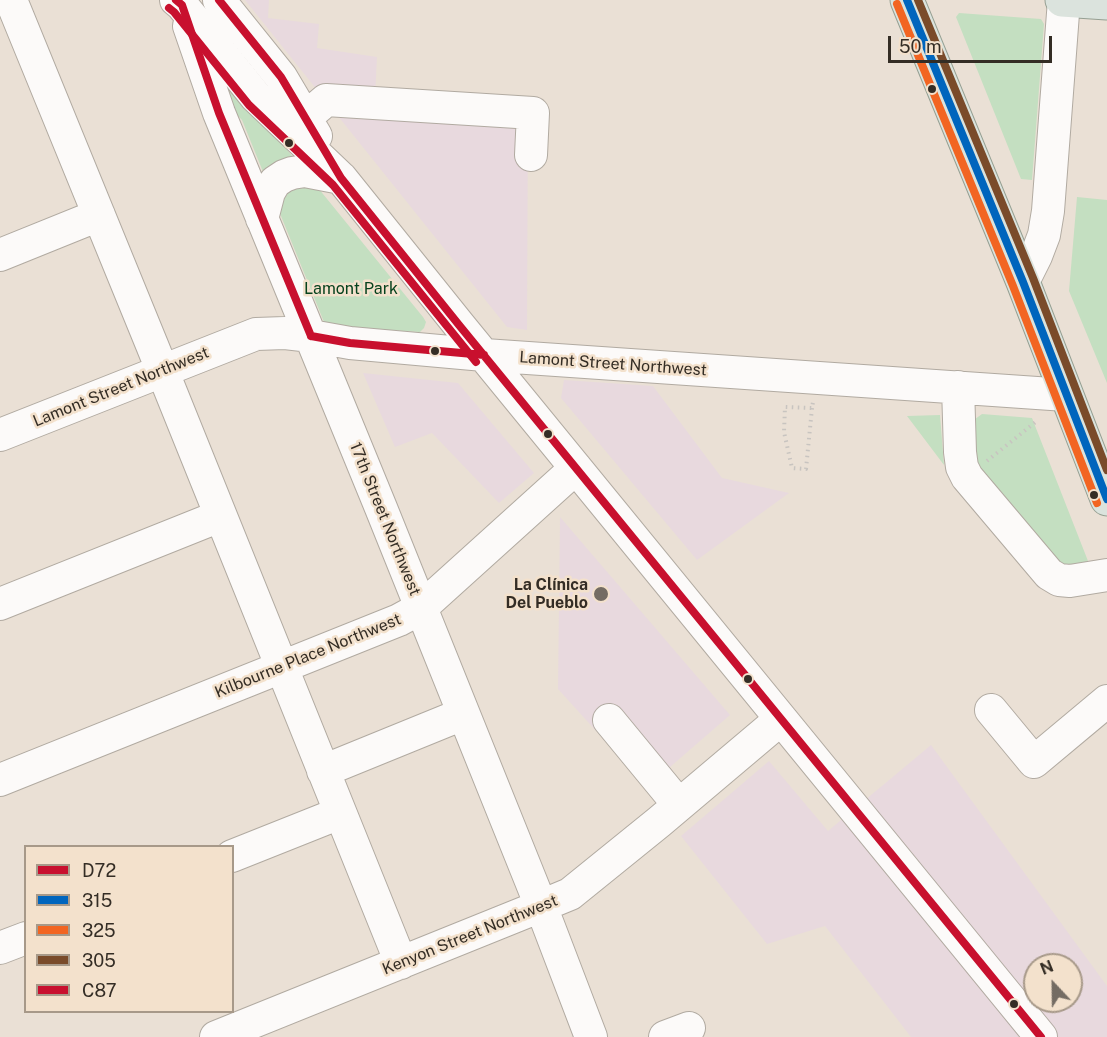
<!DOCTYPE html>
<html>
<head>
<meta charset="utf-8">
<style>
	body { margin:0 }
	#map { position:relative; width:1107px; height:1037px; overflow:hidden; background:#eae0d5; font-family:"Public Sans",sans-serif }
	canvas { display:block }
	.legend { position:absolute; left:24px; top:845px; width:210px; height:168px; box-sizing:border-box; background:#f3e1cc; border:2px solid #a79989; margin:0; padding:8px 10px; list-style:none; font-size:18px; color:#342d25 }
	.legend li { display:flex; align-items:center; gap:12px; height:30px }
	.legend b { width:30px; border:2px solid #a79989 }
	.north { position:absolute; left:1023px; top:953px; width:60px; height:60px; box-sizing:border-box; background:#f3e1cc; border:2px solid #a79989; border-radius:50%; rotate:338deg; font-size:16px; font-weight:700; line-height:24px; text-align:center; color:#342d25 }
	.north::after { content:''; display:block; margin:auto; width:21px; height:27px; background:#746c63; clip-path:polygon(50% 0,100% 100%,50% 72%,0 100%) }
	.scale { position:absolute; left:888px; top:36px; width:164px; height:27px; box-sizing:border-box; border:3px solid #342d25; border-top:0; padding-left:8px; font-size:18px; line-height:21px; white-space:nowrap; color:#342d25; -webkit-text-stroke:4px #f3e1cc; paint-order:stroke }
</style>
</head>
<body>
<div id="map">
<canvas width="1107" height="1037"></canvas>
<ul class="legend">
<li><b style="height:8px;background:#c8102e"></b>D72</li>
<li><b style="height:8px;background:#0065bd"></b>315</li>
<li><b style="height:8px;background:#f26522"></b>325</li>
<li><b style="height:8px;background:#7a4b2a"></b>305</li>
<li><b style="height:8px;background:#c8102e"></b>C87</li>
</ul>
<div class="north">N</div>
<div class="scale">50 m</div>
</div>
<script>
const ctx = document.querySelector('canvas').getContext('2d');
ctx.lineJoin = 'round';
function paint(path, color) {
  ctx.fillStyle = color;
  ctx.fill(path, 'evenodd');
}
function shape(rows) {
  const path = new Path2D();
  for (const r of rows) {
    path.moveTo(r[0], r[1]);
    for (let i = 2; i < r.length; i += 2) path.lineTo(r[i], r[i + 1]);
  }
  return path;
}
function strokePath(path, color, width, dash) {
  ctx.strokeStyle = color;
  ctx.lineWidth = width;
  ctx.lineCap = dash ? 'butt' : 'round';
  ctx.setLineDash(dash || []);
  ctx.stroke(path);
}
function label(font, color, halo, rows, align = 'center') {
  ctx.font = font + ' "Public Sans",sans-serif';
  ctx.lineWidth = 5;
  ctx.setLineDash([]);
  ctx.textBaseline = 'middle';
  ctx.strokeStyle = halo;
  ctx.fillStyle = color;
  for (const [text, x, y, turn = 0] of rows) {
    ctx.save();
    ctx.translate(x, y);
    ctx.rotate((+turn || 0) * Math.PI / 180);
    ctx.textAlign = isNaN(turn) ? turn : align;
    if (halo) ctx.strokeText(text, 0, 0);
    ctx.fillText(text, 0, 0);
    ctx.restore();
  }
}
paint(shape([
	[245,0,269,0,268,18,319,24,317,48,377,57,375,97,528,106,527,330,507,327],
	[363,373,458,383,534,473,499,503,432,433,395,447],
	[564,380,653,386,722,478,789,493,697,560,561,398],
	[560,517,730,715,647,787,558,689],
	[931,745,1107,986,1107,1037,911,1037,825,926,767,944,681,836,769,761,828,831],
	[1035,965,1071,965,1071,1001,1035,1001]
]), '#e8d9de');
paint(shape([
	[959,13,1041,19,1044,24,1032,180,1021,179,956,17],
	[223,71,423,317,426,322,424,328,420,332,339,327,324,322,242,120,238,116,232,112,216,74],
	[1077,197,1107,200,1107,383,1069,291],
	[982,414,1032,418,1088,561,1087,568,1075,570,1048,559,973,468,971,422],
	[940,415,944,465,907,416]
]), '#c4dfc1');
const minor = shape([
	[11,0,152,345,401,963],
	[176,0,182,5,256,97,341,178,459,325,1041,1037],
	[219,0,281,77,316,136],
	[189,26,219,113,381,508,541,906,591,1037],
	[305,118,326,100,533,113,531,155],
	[262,219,269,192,275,182,284,176,292,173,305,171,341,178],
	[0,255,99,215],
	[1023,282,1036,256,1044,235,1048,211,1064,0],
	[958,387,960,452,962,467,967,477,1049,574,1059,580,1070,581,1107,575],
	[0,435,256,334,285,333,311,336,350,343,484,355,1066,395],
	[0,604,220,516],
	[991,710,1034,762,1107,701],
	[609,720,679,805],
	[323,771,463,714],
	[0,780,399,620,421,608,576,468],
	[232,856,340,813],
	[0,948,26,938],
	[216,1037,541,906,570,894,659,822,781,719],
	[665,1037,689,1028]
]);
const major = shape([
	[907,0,1023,282,1107,499],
	[1062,0,1107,3]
]);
strokePath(minor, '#b1aaa1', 34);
strokePath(major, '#959f92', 35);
strokePath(shape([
	[812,408,806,469,792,468,784,432,785,407,812,408,813,402],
	[987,461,1038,420]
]), '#c8c4c0', 4, [1.5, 4.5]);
strokePath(minor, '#fcfaf9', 32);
strokePath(major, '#dbe3dd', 33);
strokePath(shape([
	[176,0,182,5,219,113,311,336],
	[219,0,281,77,341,178,459,325,1041,1037],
	[311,336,350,343,484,355]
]), '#c8102e', 8);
strokePath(shape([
	[907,0,1023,282,1107,499]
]), '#0065bd', 8);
strokePath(shape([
	[897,4,1013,286,1097,503]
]), '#f26522', 8);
strokePath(shape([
	[918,0,1033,278,1107,470]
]), '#7a4b2a', 8);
strokePath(shape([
	[169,8,174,12,249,105,333,185,476,362]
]), '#c8102e', 8);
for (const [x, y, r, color] of [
	[932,89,5,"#342d25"],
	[289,143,5,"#342d25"],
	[435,351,5,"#342d25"],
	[548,434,5,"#342d25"],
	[1094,495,5,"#342d25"],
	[601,594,8,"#746c63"],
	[748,679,5,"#342d25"],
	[1014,1004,5,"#342d25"]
]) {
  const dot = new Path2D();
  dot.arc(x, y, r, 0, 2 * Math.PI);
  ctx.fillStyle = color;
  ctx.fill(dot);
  strokePath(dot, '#f3e1cc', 2);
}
label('16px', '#06421d', '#f3e1cc', [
	["Lamont Park",351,289]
]);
label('16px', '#342d25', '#f3e1cc', [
	["Lamont Street Northwest",613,364,4],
	["Lamont Street Northwest",121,387,-22],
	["17th Street Northwest",385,519,68],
	["Kilbourne Place Northwest",308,656,-22],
	["Kenyon Street Northwest",470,935,-22]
]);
label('bold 16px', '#342d25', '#f3e1cc', [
	["La Clínica",588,585],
	["Del Pueblo",588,603]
], 'right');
</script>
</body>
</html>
